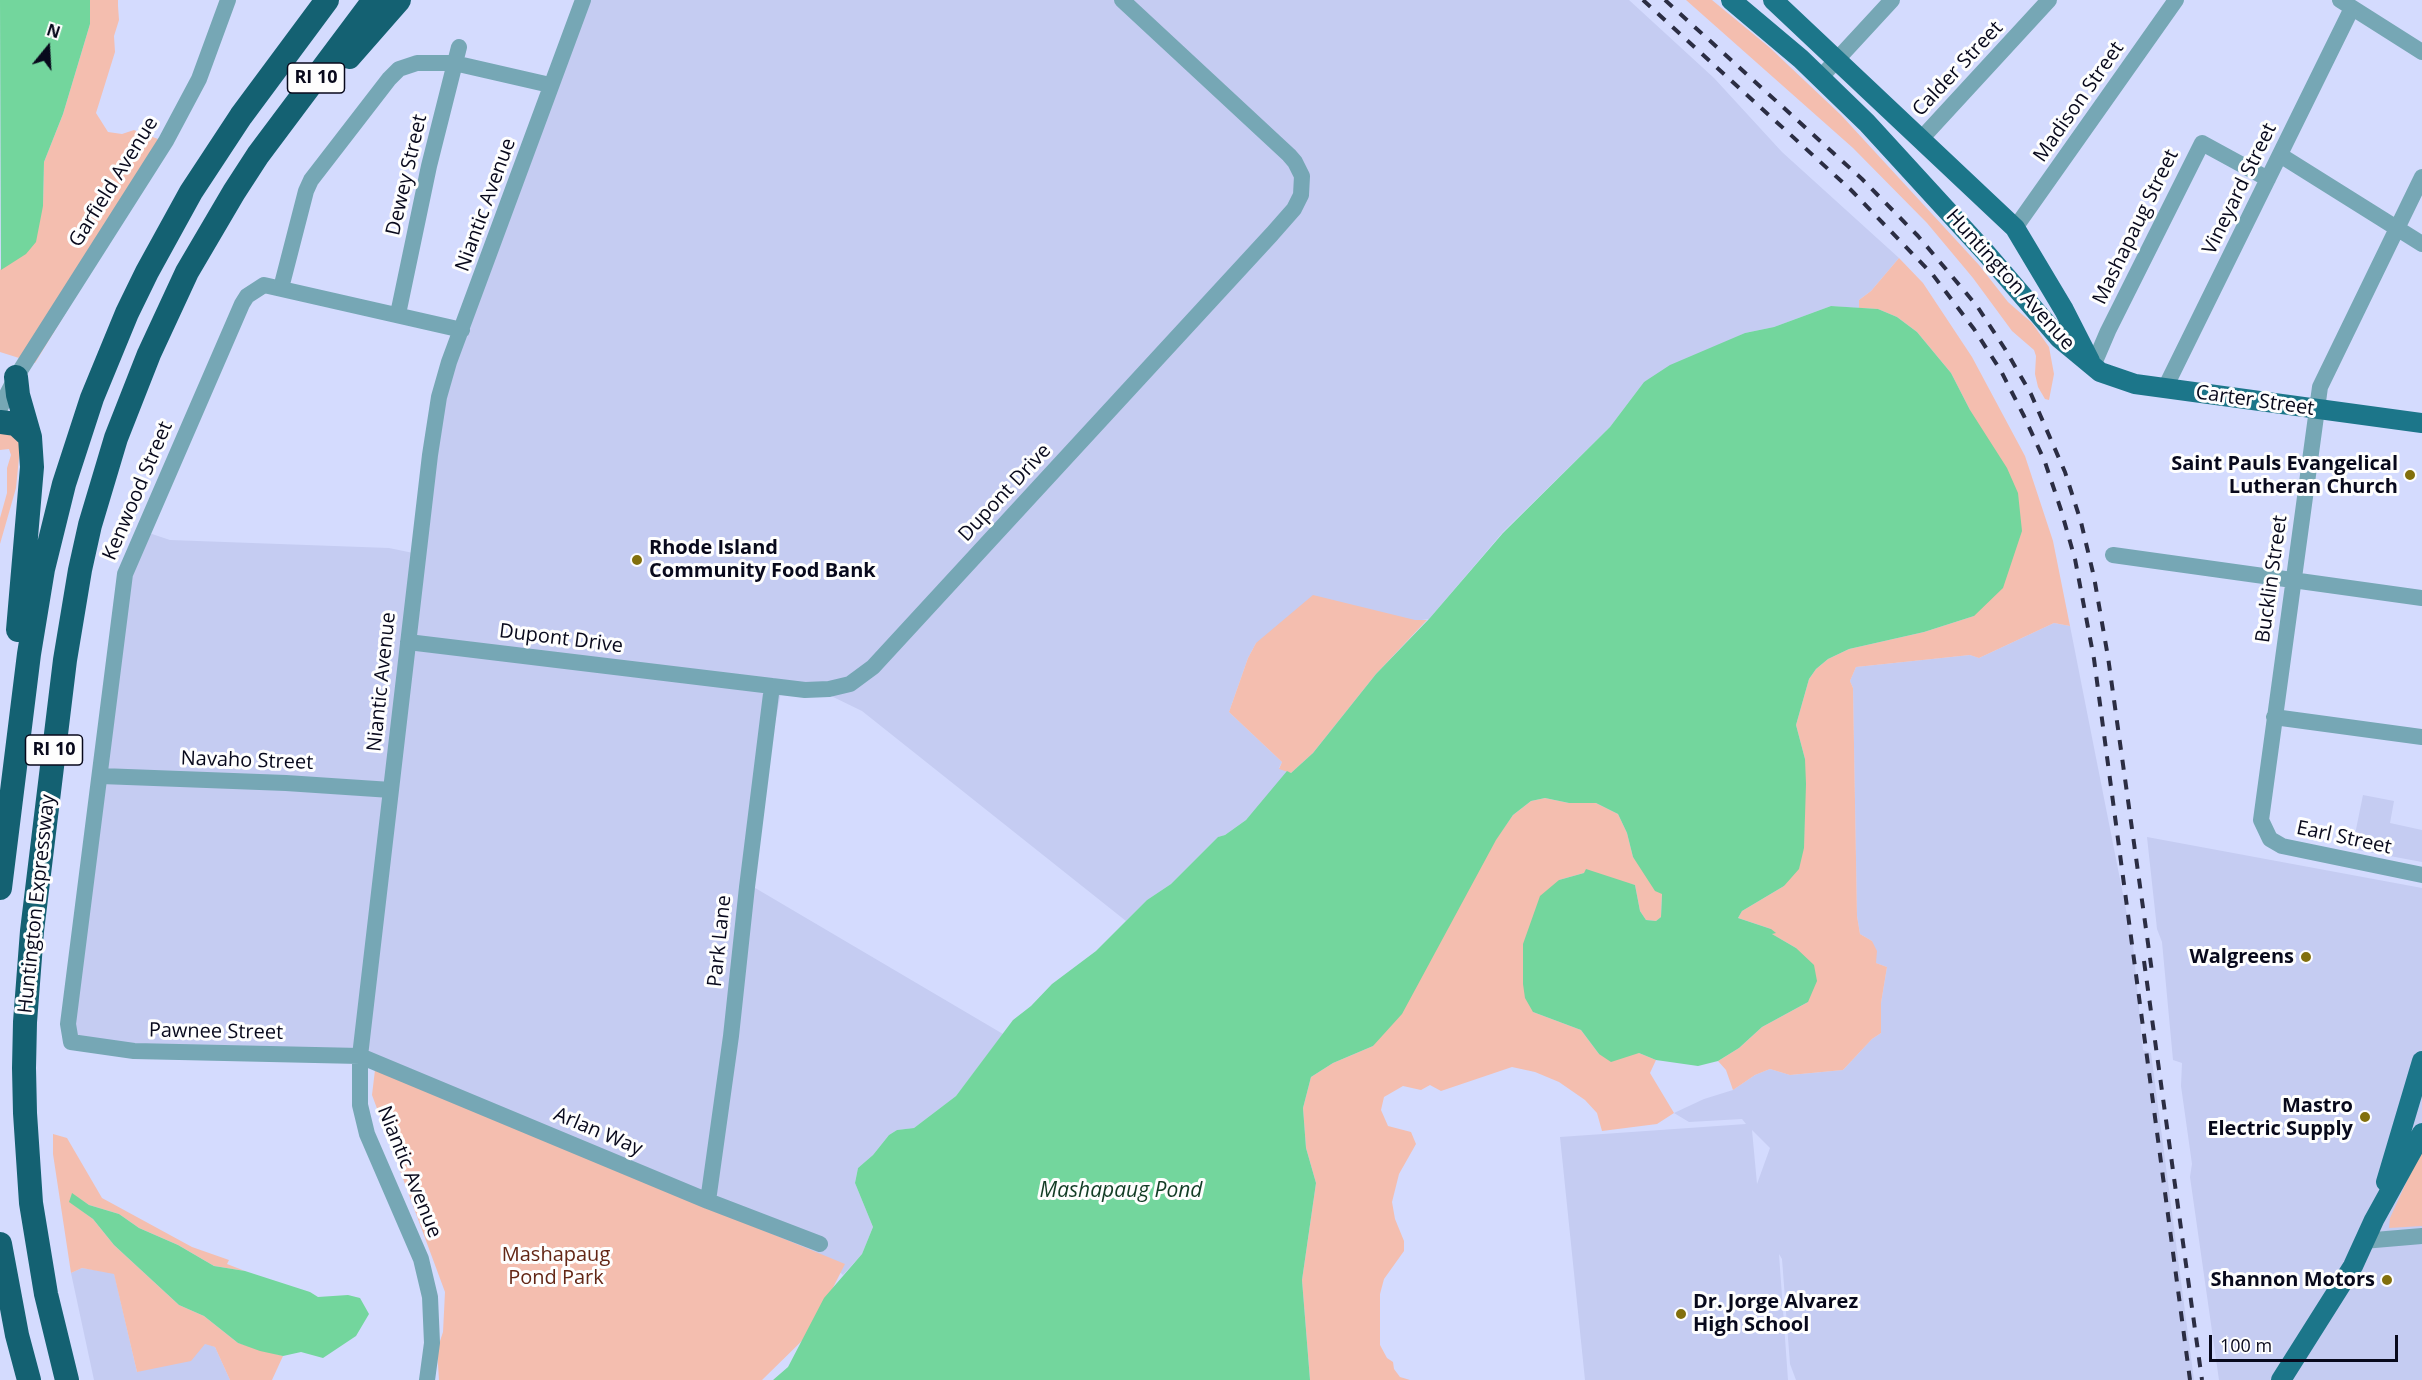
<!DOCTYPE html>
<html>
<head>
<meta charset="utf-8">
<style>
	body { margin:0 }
	#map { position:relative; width:2422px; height:1380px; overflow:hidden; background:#d4dbfe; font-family:"Open Sans",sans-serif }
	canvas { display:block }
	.north { position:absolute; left:18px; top:18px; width:60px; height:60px; -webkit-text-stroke:4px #fefefe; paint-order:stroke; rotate:18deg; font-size:16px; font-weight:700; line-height:24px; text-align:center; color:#08091c }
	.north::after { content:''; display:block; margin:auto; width:21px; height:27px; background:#08091c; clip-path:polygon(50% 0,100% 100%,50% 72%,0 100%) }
	.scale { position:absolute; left:2209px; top:1335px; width:189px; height:27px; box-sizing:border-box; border:3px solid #08091c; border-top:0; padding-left:8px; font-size:18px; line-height:21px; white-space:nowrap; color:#08091c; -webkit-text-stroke:4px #fefefe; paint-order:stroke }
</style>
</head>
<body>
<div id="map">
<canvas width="2422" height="1380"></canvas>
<div class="north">N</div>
<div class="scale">100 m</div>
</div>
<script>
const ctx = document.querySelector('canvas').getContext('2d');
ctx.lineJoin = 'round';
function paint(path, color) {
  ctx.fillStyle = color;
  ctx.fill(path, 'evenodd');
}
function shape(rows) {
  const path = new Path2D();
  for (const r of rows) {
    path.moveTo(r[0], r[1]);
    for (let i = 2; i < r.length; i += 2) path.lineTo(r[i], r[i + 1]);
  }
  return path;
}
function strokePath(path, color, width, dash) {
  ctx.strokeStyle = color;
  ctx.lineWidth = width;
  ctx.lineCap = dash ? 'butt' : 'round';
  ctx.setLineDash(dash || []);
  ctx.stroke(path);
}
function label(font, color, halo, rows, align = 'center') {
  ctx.font = font + ' "Open Sans",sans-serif';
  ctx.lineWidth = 6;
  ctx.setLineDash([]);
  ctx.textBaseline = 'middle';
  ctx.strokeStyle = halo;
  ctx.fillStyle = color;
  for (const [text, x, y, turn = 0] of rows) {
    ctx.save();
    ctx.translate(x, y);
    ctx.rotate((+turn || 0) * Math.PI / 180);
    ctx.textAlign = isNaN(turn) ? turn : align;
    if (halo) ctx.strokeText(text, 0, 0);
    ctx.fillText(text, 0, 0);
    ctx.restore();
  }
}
paint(shape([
	[584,0,1629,0,1714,78,1782,152,1899,258,1871,291,1859,300,1859,308,1831,306,1774,327,1745,333,1644,382,1610,427,1503,532,1429,619,1256,643,1248,658,1229,712,1282,762,1279,768,1287,771,1286,776,1246,820,1225,835,1218,837,1171,884,1147,900,1126,921,862,711,827,694,781,692,745,882,1003,1034,956,1096,914,1128,897,1130,889,1135,873,1155,858,1168,855,1183,873,1227,862,1254,843,1275,829,1262,364,1056,75,1043,70,1015,122,598,143,531,170,540,389,548,418,554,440,402],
	[2054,623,2070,626,2133,945,2143,1050,2151,1053,2194,1380,1796,1380,1790,1364,1782,1259,1779,1254,1788,1380,1585,1380,1560,1137,1746,1124,1742,1119,1689,1122,1674,1113,1704,1099,1733,1090,1755,1075,1770,1069,1790,1075,1843,1070,1872,1039,1881,1033,1881,1003,1887,967,1876,963,1872,941,1860,934,1857,916,1853,688,1850,681,1856,667,1970,655,1979,658],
	[1752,1130,1770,1148,1757,1184],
	[2363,795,2394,801,2390,823,2422,830,2422,862,2352,849],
	[2147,837,2422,888,2422,1380,2219,1380,2190,1177,2192,1164,2181,1086,2182,1063,2173,1060,2162,942,2157,929],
	[82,1268,114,1273,137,1372,205,1343,215,1347,230,1380,94,1380,71,1273]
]), '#c5ccf2');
paint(shape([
	[90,0,118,0,118,6,119,20,114,36,115,52,96,113,108,132,122,134,134,130,158,139,84,283,35,363,0,352,0,270,43,206,44,162,63,114,90,24],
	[1686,0,1712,0,1769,47,1841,115,1979,265,2008,302,2032,323,2049,347,2054,374,2049,400,2045,399,2038,387,2035,374,2036,356,2034,350,2012,331,1973,278,1927,223,1853,148],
	[1899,258,1923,283,1972,357,2025,456,2053,541,2070,626,2054,623,1979,658,1970,655,1856,667,1850,681,1853,688,1857,916,1860,934,1872,941,1877,951,1876,963,1887,967,1881,1003,1881,1033,1872,1039,1843,1070,1790,1075,1770,1069,1755,1075,1733,1090,1726,1070,1718,1061,1739,1048,1762,1027,1808,1002,1796,948,1770,933,1771,929,1738,918,1742,911,1784,886,1804,848,1805,759,1796,725,1809,679,1816,669,1828,659,1849,649,1924,632,1974,616,1970,410,1951,373,1917,332,1897,317,1878,309,1859,308,1859,300,1871,291],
	[0,416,22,427,16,488,0,544,0,518,7,493,7,468,11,455,9,449,0,450],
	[1313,595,1415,620,1427,620,1376,674,1313,753,1291,773,1279,769,1282,762,1229,712,1248,658,1256,643],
	[1545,798,1569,803,1596,803,1618,814,1627,833,1633,857,1662,893,1661,917,1656,921,1646,920,1640,911,1635,885,1584,873,1559,880,1533,1012,1581,1030,1599,1054,1639,1053,1656,1060,1650,1073,1674,1113,1657,1124,1602,1131,1597,1113,1585,1100,1559,1082,1535,1072,1512,1067,1441,1091,1430,1085,1421,1090,1403,1086,1384,1097,1381,1110,1388,1126,1411,1132,1416,1144,1399,1174,1392,1202,1395,1219,1404,1241,1404,1251,1384,1279,1380,1294,1380,1345,1387,1358,1393,1362,1394,1369,1400,1377,1410,1380,1310,1380,1302,1280,1316,1183,1306,1148,1303,1108,1311,1077,1333,1063,1373,1046,1496,839,1513,815,1531,801],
	[375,1070,845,1264,810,1333,762,1380,439,1380,437,1350,443,1332,445,1292,372,1095],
	[53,1134,67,1138,102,1198,192,1247,229,1260,227,1264,245,1271,214,1266,178,1245,139,1228,119,1214,89,1205,72,1194,70,1202,93,1219,114,1245,179,1305,204,1316,238,1343,283,1356,272,1380,230,1380,215,1347,205,1344,191,1361,137,1372,114,1274,82,1268,71,1273,53,1154],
	[2422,1148,2422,1226,2389,1228,2390,1218]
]), '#f4beaf');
paint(shape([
	[0,0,90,0,90,24,63,114,44,162,43,206,36,242,26,254,1,270],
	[1831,306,1878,309,1897,317,1917,332,1951,373,1970,410,2007,468,2018,493,2022,531,2003,588,1974,616,1924,632,1849,649,1828,659,1816,669,1809,679,1796,725,1805,759,1806,784,1804,848,1799,869,1784,886,1742,911,1738,918,1771,929,1776,933,1772,934,1796,948,1814,965,1817,981,1808,1002,1762,1027,1739,1048,1718,1061,1698,1066,1656,1060,1639,1053,1611,1062,1599,1054,1581,1030,1533,1012,1525,998,1523,984,1523,944,1540,896,1559,880,1584,873,1586,869,1635,885,1640,911,1646,920,1656,921,1661,917,1662,894,1655,891,1633,857,1627,833,1618,814,1596,803,1569,803,1545,798,1531,801,1513,815,1496,840,1402,1014,1373,1046,1333,1063,1311,1077,1303,1108,1306,1148,1316,1183,1302,1280,1310,1380,773,1380,788,1367,824,1298,862,1254,873,1227,855,1183,858,1168,873,1155,889,1135,897,1130,914,1128,956,1096,1013,1020,1031,1006,1052,984,1096,951,1147,900,1171,884,1218,837,1225,835,1246,820,1287,771,1291,773,1313,753,1376,674,1429,619,1503,533,1610,427,1644,382,1670,365,1745,333,1774,327],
	[72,1193,89,1205,119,1214,139,1228,178,1245,214,1266,245,1271,310,1292,318,1297,348,1295,360,1298,369,1314,356,1336,323,1358,301,1352,283,1356,260,1351,238,1343,204,1316,179,1305,114,1245,93,1219,69,1202]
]), '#73d69d');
strokePath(shape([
	[2340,0,2422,52],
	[1820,78,1892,0],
	[1921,139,2049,0],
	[2280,155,2422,244],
	[2422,177,2320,387,2261,820,2270,839,2282,846,2422,875],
	[2015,228,2176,0],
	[281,288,306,191,311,180,389,79,399,69,417,63,454,63,550,85],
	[398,314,429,166,459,47],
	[462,330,264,285,247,296,242,304,125,574,68,1024,71,1042,134,1051,360,1056,708,1201,820,1244],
	[2093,366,2108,331,2202,143,2268,179],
	[2165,388,2352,8],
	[0,408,16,377,166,141,199,79,228,0],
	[2113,555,2422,598],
	[408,642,805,690,829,689,850,684,873,667,1272,234,1294,209,1301,195,1302,176,1295,162,1289,155,1122,0],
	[2274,717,2422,737],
	[101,776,286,783,391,790],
	[708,1201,731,1036,747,887,772,686],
	[2363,1241,2422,1236],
	[427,1380,432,1343,430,1297,421,1259,367,1134,360,1105,360,1056,430,455,439,397,449,362,583,0]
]), '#76a7b5', 16);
strokePath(shape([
	[1731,0,1801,59,1867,123,1986,253,2059,338,2100,372,2135,384,2422,423],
	[1773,0,2015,228,2064,310,2090,361],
	[2386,1182,2422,1061],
	[2281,1380,2353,1266,2374,1220,2422,1133]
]), '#1c768a', 20);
strokePath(shape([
	[349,57,399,0],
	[16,377,18,395,30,437,32,467,18,630],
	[0,422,16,424,30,437],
	[0,888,29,654,43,569,64,484,92,398,127,313,147,272,191,192,241,116,327,0],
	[0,1244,17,1335,29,1380],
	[67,1380,46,1294,31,1203,25,1113,24,1068,25,1022,32,931,65,660,80,570,90,525,116,438,149,354,187,272,234,192,258,155,374,0]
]), '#146172', 24);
strokePath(shape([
	[1643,0,1851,190,1933,275,1974,329,2001,371,2024,416,2045,462,2061,510,2075,559,2094,659,2190,1380],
	[1665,0,1862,179,1918,236,1977,306,2005,349,2031,394,2065,472,2081,522,2094,577,2108,657,2152,972],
	[2144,961,2202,1380]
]), '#2b2d43', 4, [10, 10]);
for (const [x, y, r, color] of [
	[2410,475,6,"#826f0d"],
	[637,560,6,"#826f0d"],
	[2306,957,6,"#826f0d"],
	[2365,1117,6,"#826f0d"],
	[2387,1280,6,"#826f0d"],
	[1681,1314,6,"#826f0d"]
]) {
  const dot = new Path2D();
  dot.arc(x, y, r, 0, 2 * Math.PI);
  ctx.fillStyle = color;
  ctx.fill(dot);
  strokePath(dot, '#fefefe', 2);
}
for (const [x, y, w] of [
	[316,78,57],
	[54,750,57]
]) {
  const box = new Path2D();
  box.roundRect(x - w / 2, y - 15, w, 30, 4.5);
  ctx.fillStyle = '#fefefe';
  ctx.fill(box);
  strokePath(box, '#08091c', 1.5);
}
label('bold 18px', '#08091c', null, [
	["RI 10",316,78],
	["RI 10",54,750]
]);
label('20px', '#08091c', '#fefefe', [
	["Calder Street",1958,69,-47],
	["Madison Street",2079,102,-55],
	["Dewey Street",407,175,-77],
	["Garfield Avenue",114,182,-58],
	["Vineyard Street",2240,189,-64],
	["Niantic Avenue",486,205,-70],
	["Mashapaug Street",2136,227,-64],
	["Huntington Avenue",2010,280,48],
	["Carter Street",2255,401,8],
	["Kenwood Street",138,491,-67],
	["Dupont Drive",1005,493,-47],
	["Bucklin Street",2272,579,-82],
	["Dupont Drive",561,639,7],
	["Niantic Avenue",382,682,-84],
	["Navaho Street",247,761,2],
	["Earl Street",2344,838,12],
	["Huntington Expressway",37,904,-84],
	["Park Lane",720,941,-84],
	["Pawnee Street",216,1032,1],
	["Arlan Way",598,1132,23],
	["Niantic Avenue",409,1172,68]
]);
label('bold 20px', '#08091c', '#fefefe', [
	["Saint Pauls Evangelical",2398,464],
	["Lutheran Church",2398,487],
	["Rhode Island",649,548,"left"],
	["Community Food Bank",649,571,"left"],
	["Walgreens",2294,957],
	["Mastro",2353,1106],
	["Electric Supply",2353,1129],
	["Shannon Motors",2375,1280],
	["Dr. Jorge Alvarez",1693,1302,"left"],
	["High School",1693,1325,"left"]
], 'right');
label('20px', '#632615', '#fefefe', [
	["Mashapaug",556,1255],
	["Pond Park",556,1278]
]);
label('italic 21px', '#133d26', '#fefefe', [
	["Mashapaug Pond",1121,1191]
]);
</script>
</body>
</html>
